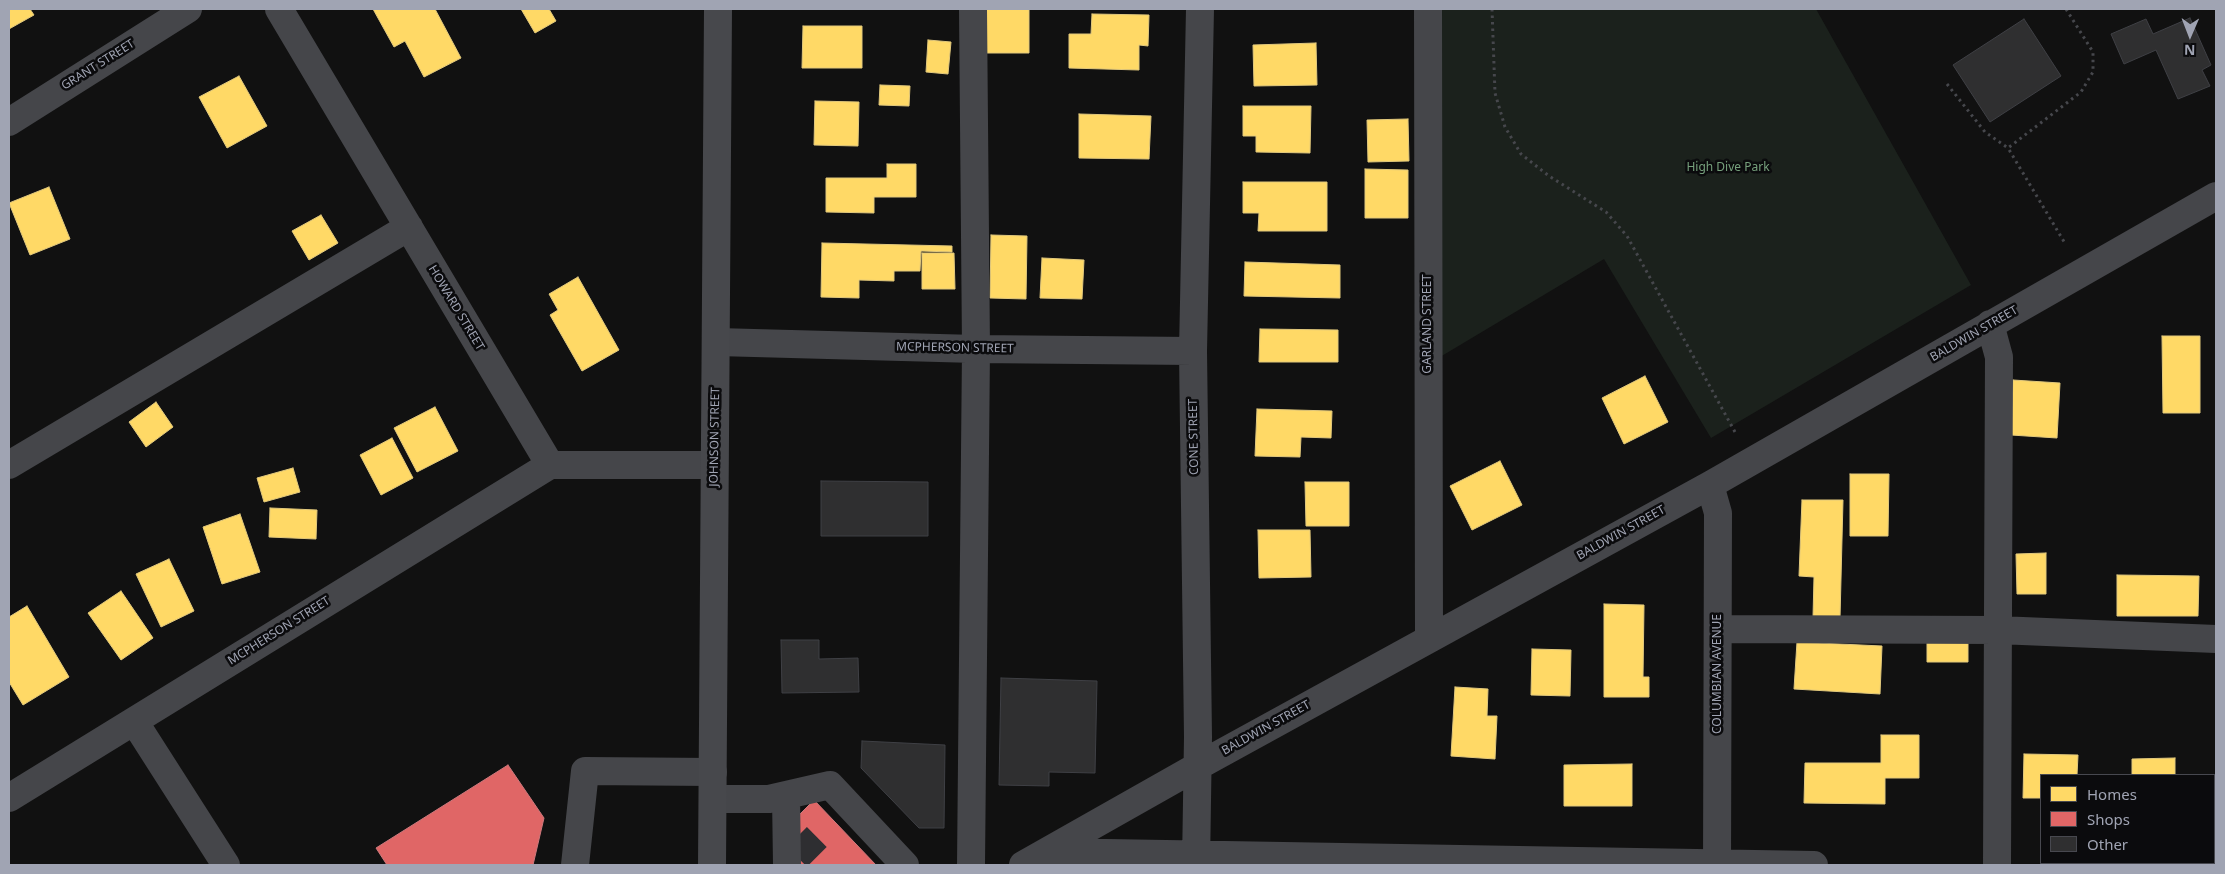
<!DOCTYPE html>
<html>
<head>
<meta charset="utf-8">
<style>
	body { margin:0 }
	#map { position:relative; width:2225px; height:874px; overflow:hidden; background:#111; font-family:"Noto Sans",sans-serif }
	canvas { display:block }
	.frame { position:absolute; inset:0; border:10px solid #a0a4b3; pointer-events:none }
	.legend { position:absolute; left:2040px; top:774px; width:175px; height:90px; box-sizing:border-box; background:#0b0b0d; border:1px solid #47484f; margin:0; padding:6px 9px; list-style:none; font-size:15px; color:#a0a4b3 }
	.legend li { display:flex; align-items:center; gap:10px; height:25px }
	.legend b { width:25px; border:1px solid #47484f }
	.north { position:absolute; left:2165px; top:10px; width:50px; height:50px; -webkit-text-stroke:4px #0b0b0d; paint-order:stroke; rotate:181deg; font-size:14px; font-weight:700; line-height:20px; text-align:center; color:#a0a4b3 }
	.north::after { content:''; display:block; margin:auto; width:18px; height:22px; background:#a0a4b3; clip-path:polygon(50% 0,100% 100%,50% 72%,0 100%) }
</style>
</head>
<body>
<div id="map">
<canvas width="2225" height="874"></canvas>
<div class="frame"></div>
<ul class="legend">
<li><b style="height:14px;background:#ffd966"></b>Homes</li>
<li><b style="height:14px;background:#e06666"></b>Shops</li>
<li><b style="height:14px;background:#2f2f30"></b>Other</li>
</ul>
<div class="north">N</div>
</div>
<script>
const ctx = document.querySelector('canvas').getContext('2d');
ctx.lineJoin = 'round';
function paint(path, color) {
  ctx.fillStyle = color;
  ctx.fill(path, 'evenodd');
}
function shape(rows) {
  const path = new Path2D();
  for (const r of rows) {
    path.moveTo(r[0], r[1]);
    for (let i = 2; i < r.length; i += 2) path.lineTo(r[i], r[i + 1]);
  }
  return path;
}
function strokePath(path, color, width, dash) {
  ctx.strokeStyle = color;
  ctx.lineWidth = width;
  ctx.lineCap = dash ? 'butt' : 'round';
  ctx.setLineDash(dash || []);
  ctx.stroke(path);
}
function label(font, color, halo, rows, align = 'center') {
  ctx.font = font + ' "Noto Sans",sans-serif';
  ctx.lineWidth = 5;
  ctx.setLineDash([]);
  ctx.textBaseline = 'middle';
  ctx.strokeStyle = halo;
  ctx.fillStyle = color;
  for (const [text, x, y, turn = 0] of rows) {
    ctx.save();
    ctx.translate(x, y);
    ctx.rotate((+turn || 0) * Math.PI / 180);
    ctx.textAlign = isNaN(turn) ? turn : align;
    if (halo) ctx.strokeText(text, 0, 0);
    ctx.fillText(text, 0, 0);
    ctx.restore();
  }
}
paint(shape([
	[1439,9,1816,9,1971,285,1711,438,1604,259,1440,357]
]), '#1b211c');
const homes = shape([
	[9,9,30,9,34,15,9,29,9,9],
	[373,9,435,9,461,58,424,77,405,41,394,47,373,9],
	[521,9,549,9,556,21,535,33,521,9],
	[985,9,1029,9,1029,53,985,53,985,9],
	[1092,14,1149,15,1148,46,1139,45,1139,70,1069,68,1069,34,1091,34,1092,14],
	[803,26,862,26,862,68,802,68,803,26],
	[928,40,951,42,948,74,926,72,928,40],
	[1316,43,1317,85,1254,86,1253,45,1316,43],
	[239,76,267,126,227,148,199,97,239,76],
	[880,85,910,86,909,106,879,105,880,85],
	[815,101,859,102,858,146,814,145,815,101],
	[1243,106,1311,106,1310,153,1256,152,1256,136,1243,136,1243,106],
	[1079,114,1151,116,1149,159,1079,158,1079,114],
	[1408,119,1409,161,1368,162,1367,120,1408,119],
	[887,164,916,164,916,197,874,197,874,213,826,212,826,178,887,178,887,164],
	[1365,169,1408,170,1408,218,1365,218,1365,169],
	[1243,182,1327,182,1327,231,1258,231,1259,213,1243,213,1243,182],
	[49,187,70,239,30,255,9,203,49,187],
	[321,215,338,243,309,260,292,231,321,215],
	[991,235,1027,236,1026,299,990,298,991,235],
	[822,243,952,246,952,252,921,251,920,271,894,271,894,281,859,280,859,298,821,297,822,243],
	[922,253,954,253,955,289,922,289,922,253],
	[1042,258,1084,260,1082,299,1040,298,1042,258],
	[1245,262,1340,265,1340,298,1244,296,1245,262],
	[578,277,619,350,582,371,550,315,558,310,549,294,578,277],
	[1260,329,1338,330,1338,362,1259,362,1260,329],
	[2162,336,2200,336,2200,413,2163,413,2162,336],
	[1645,376,1668,422,1624,444,1602,398,1645,376],
	[2013,380,2060,383,2057,438,2011,435,2013,380],
	[156,402,173,427,146,447,129,422,156,402],
	[435,407,458,451,417,472,394,428,435,407],
	[1257,409,1332,411,1331,438,1301,437,1300,457,1255,456,1257,409],
	[392,438,413,478,381,495,360,455,392,438],
	[1500,461,1522,505,1472,530,1450,486,1500,461],
	[293,468,300,492,264,502,257,478,293,468],
	[1850,474,1889,474,1888,536,1850,536,1850,474],
	[1305,482,1349,482,1349,526,1306,526,1305,482],
	[1802,500,1843,500,1840,618,1813,617,1814,577,1799,576,1802,500],
	[270,508,317,510,316,539,269,537,270,508],
	[240,514,260,572,222,584,203,527,240,514],
	[1258,530,1310,530,1311,577,1259,578,1258,530],
	[2046,553,2046,594,2017,594,2016,554,2046,553],
	[169,559,194,611,161,627,136,574,169,559],
	[2117,575,2199,576,2198,616,2117,616,2117,575],
	[121,591,153,638,121,660,88,613,121,591],
	[1604,604,1644,605,1643,677,1649,677,1649,697,1604,697,1604,604],
	[27,606,69,677,23,705,9,682,9,617,27,606],
	[1927,633,1968,633,1968,662,1927,662,1927,633],
	[1797,642,1882,646,1880,694,1794,689,1797,642],
	[1532,649,1571,650,1570,696,1531,695,1532,649],
	[1455,687,1488,689,1487,716,1497,716,1495,759,1451,756,1455,687],
	[1881,735,1919,735,1919,778,1885,778,1885,804,1804,803,1805,763,1881,763,1881,735],
	[2024,754,2078,755,2077,775,2041,775,2041,798,2023,798,2024,754],
	[2175,758,2175,775,2132,775,2132,759,2175,758],
	[1632,764,1632,806,1564,806,1564,765,1632,764]
]);
paint(homes, '#ffd966');
strokePath(homes, '#e2c97d', 1);
const shops = shape([
	[508,765,544,818,533,865,387,865,376,848,508,765],
	[814,800,876,865,796,865,797,817,814,800]
]);
paint(shops, '#e06666');
strokePath(shops, '#cd797d', 1);
const building = shape([
	[2190,18,2211,65,2202,70,2210,86,2178,99,2156,50,2124,64,2111,34,2146,19,2153,34,2190,18],
	[2024,19,2061,76,1990,122,1953,65,2024,19],
	[821,481,928,482,928,536,821,536,821,481],
	[781,640,819,640,819,659,858,658,859,692,782,693,781,640],
	[1001,678,1097,681,1095,773,1049,772,1049,786,999,785,1001,678],
	[862,741,945,745,944,828,919,828,861,768,862,741]
]);
paint(building, '#2f2f30');
strokePath(building, '#3f4045', 1);
strokePath(shape([
	[797,837,825,865]
]), '#2e2e31', 28, [28, 14]);
strokePath(shape([
	[1492,9,1495,93,1505,127,1521,154,1549,176,1606,212,1627,236,1735,432],
	[2066,9,2093,52,2093,72,2081,92,2008,148,2066,245],
	[1947,84,1985,132,2008,148]
]), '#46474c', 3, [2.5, 4]);
strokePath(shape([
	[279,9,550,465,714,465],
	[1428,9,1429,639],
	[9,122,188,9],
	[1990,324,1999,357,1997,865],
	[717,342,976,349,1193,351],
	[9,465,409,227],
	[1710,485,1718,513,1717,865],
	[1718,629,1998,630,2216,639],
	[134,721,226,865],
	[786,796,787,865],
	[9,798,550,465],
	[713,799,769,799,830,785,905,865],
	[1048,852,1814,865],
	[575,865,585,771,713,772],
	[971,865,976,349,973,9],
	[1023,865,1198,766,1710,485,2216,196],
	[1196,865,1198,737,1193,351,1200,9]
]), '#45464a', 28);
strokePath(shape([
	[712,865,718,9]
]), '#47484c', 28);
label('12px', '#a0a4b3', '#0b0b0d', [
	["GRANT STREET",98,65,-32],
	["HOWARD STREET",456,308,59],
	["GARLAND STREET",1428,324,-90],
	["BALDWIN STREET",1974,334,-30],
	["MCPHERSON STREET",955,348,1],
	["JOHNSON STREET",715,437,-89],
	["CONE STREET",1194,437,-91],
	["BALDWIN STREET",1621,533,-29],
	["MCPHERSON STREET",279,631,-32],
	["COLUMBIAN AVENUE",1718,674,-90],
	["BALDWIN STREET",1266,728,-29]
]);
label('12px', '#76a07c', '#0b0b0d', [
	["High Dive Park",1728,168]
]);
</script>
</body>
</html>
